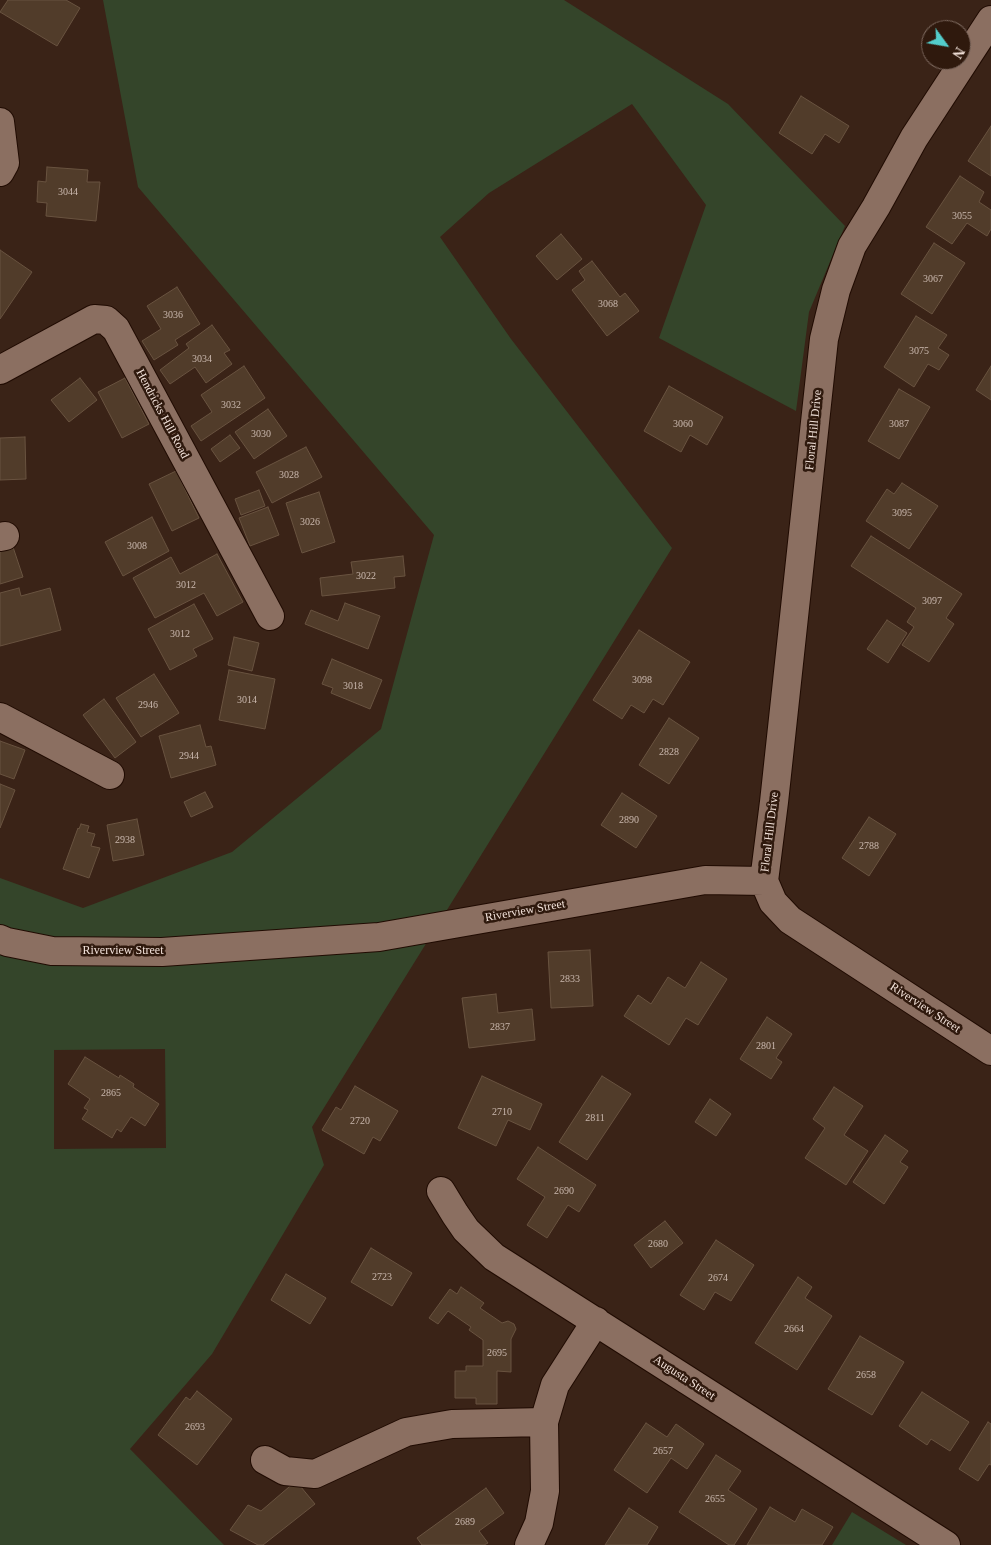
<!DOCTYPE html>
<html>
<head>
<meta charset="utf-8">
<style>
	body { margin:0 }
	#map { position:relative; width:991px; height:1545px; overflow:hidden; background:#3a2317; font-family:Georgia,serif }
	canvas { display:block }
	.north { position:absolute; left:921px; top:20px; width:50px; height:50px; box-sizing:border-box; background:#2f190d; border:1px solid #7d695f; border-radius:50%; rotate:122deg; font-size:14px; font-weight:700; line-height:20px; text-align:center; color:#f2e2da }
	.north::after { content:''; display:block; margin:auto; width:18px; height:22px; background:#53cdcb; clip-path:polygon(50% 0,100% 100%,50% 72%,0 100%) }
</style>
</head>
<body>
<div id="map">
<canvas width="991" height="1545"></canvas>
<div class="north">N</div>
</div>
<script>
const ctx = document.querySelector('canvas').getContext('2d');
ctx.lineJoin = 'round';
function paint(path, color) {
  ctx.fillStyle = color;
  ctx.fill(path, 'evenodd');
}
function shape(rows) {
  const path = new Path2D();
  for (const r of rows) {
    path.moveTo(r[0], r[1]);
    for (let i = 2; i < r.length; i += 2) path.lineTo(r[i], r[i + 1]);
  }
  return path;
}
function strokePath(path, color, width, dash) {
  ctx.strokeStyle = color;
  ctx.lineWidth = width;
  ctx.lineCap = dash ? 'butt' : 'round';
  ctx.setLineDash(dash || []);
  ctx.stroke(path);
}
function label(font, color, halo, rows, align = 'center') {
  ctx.font = font + ' Georgia,serif';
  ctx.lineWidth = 5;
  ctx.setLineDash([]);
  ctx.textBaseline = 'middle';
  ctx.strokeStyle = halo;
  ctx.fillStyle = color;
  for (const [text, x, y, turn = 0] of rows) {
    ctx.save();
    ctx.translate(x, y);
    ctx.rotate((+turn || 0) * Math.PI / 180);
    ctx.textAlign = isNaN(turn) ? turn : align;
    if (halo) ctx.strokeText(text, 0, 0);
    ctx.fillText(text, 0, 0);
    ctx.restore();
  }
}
paint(shape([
	[103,0,564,0,728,104,845,226,809,312,796,411,659,338,706,205,632,104,489,193,440,237,511,339,672,548,312,1127,324,1165,212,1354,130,1449,224,1545,0,1545,0,878,83,908,232,852,381,729,434,535,138,187],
	[165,1049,166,1148,54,1149,54,1050],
	[852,1512,906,1545,832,1545]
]), '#34452a');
const building = shape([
	[8,0,66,0,80,8,57,46,0,12,8,0],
	[801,96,849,126,839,143,825,134,812,154,779,133,801,96],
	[991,126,991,176,968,161,991,126],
	[47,167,88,170,87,182,100,182,96,221,46,216,47,203,37,202,38,181,46,182,47,167],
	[960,176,984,192,979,202,991,210,991,229,987,236,967,223,952,244,926,227,960,176],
	[561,234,582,259,557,280,536,256,561,234],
	[934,243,965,263,932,314,901,294,934,243],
	[0,250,32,272,0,319,0,250],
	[592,261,620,297,625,293,639,311,607,336,572,290,585,280,579,271,592,261],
	[177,287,200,324,175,340,178,345,154,360,142,341,161,329,147,306,177,287],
	[916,316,947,335,938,348,949,355,939,370,928,364,914,387,884,367,916,316],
	[212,325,230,350,224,353,232,364,206,383,195,367,170,384,160,370,189,348,186,344,212,325],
	[244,366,265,398,201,441,191,426,212,412,201,395,244,366],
	[991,366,991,400,976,390,991,366],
	[80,378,97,400,69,422,51,400,80,378],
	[125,378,149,424,122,438,98,392,125,378],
	[669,386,723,417,707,445,690,435,681,452,644,431,669,386],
	[899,389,930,407,899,459,868,441,899,389],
	[268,409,287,436,254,459,235,432,268,409],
	[230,435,240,448,220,462,211,449,230,435],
	[25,437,26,479,0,480,0,438,25,437],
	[306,447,322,477,272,503,256,472,306,447],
	[176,471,199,518,172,531,149,484,176,471],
	[902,483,938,506,909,549,866,521,887,489,894,494,902,483],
	[259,490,265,506,241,515,235,499,259,490],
	[319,492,335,542,302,553,286,503,319,492],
	[268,507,279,535,250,546,239,518,268,507],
	[152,517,169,551,123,576,105,542,152,517],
	[871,536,962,594,946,618,954,624,929,662,902,645,914,627,907,622,916,608,851,566,871,536],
	[13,547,23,577,0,584,0,552,13,547],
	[217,554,243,602,217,616,204,593,155,618,133,578,171,557,180,574,217,554],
	[403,556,405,576,394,577,395,588,322,596,320,578,353,574,351,562,403,556],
	[19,588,21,596,50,588,61,630,0,646,0,593,19,588],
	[345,603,380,616,368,649,305,624,311,610,338,621,345,603],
	[194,604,213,639,193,649,197,656,170,670,148,629,194,604],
	[887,620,907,633,888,663,867,649,887,620],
	[639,630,690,662,663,705,653,699,644,713,631,705,622,719,593,700,639,630],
	[234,637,259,643,252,671,228,665,234,637],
	[332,659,382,680,370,709,331,693,333,688,322,684,332,659],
	[229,670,275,679,265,729,219,720,229,670],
	[154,674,179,713,141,737,116,698,154,674],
	[104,699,136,742,115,758,83,715,104,699],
	[669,718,699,738,669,784,639,765,669,718],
	[200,725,206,747,211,746,216,765,171,778,159,736,200,725],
	[0,741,25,750,14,779,0,774,0,741],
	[0,784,15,790,0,828,0,784],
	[205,792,213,807,191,817,184,802,205,792],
	[622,793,657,816,636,848,601,825,622,793],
	[869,817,896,834,869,876,842,858,869,817],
	[137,819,144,855,113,861,107,825,137,819],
	[81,824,89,826,87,832,95,834,91,846,100,848,89,878,63,869,78,828,79,829,81,824],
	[590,950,593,1006,551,1008,548,952,590,950],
	[701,962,727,979,698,1025,686,1018,669,1045,624,1016,638,995,651,1004,668,977,685,988,701,962],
	[496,994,498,1013,532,1009,535,1040,469,1048,462,998,496,994],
	[767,1017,792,1034,776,1058,782,1062,771,1079,740,1059,767,1017],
	[85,1057,119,1078,120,1075,134,1084,133,1087,159,1104,145,1126,131,1117,121,1132,117,1129,112,1138,82,1119,88,1110,84,1108,90,1099,68,1084,85,1057],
	[482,1076,542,1104,530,1130,508,1120,496,1146,458,1128,482,1076],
	[602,1076,631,1094,587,1160,559,1142,602,1076],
	[355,1086,398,1111,380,1141,373,1137,364,1154,322,1130,336,1107,341,1110,355,1086],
	[834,1087,863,1106,844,1135,868,1151,846,1185,805,1158,825,1128,813,1119,834,1087],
	[710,1099,731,1114,716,1136,695,1122,710,1099],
	[885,1135,908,1151,900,1162,908,1167,884,1204,853,1182,885,1135],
	[538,1147,596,1185,579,1212,568,1205,547,1238,527,1225,545,1197,517,1179,538,1147],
	[665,1221,683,1243,651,1268,634,1245,665,1221],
	[716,1240,754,1265,731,1301,715,1292,704,1310,680,1295,716,1240],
	[371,1248,412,1273,392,1306,351,1282,371,1248],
	[286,1274,326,1298,310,1324,271,1300,286,1274],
	[798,1277,812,1287,805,1298,832,1316,797,1370,755,1343,798,1277],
	[461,1287,484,1303,480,1308,502,1323,508,1321,514,1324,516,1329,511,1339,511,1372,497,1371,497,1404,476,1404,476,1398,455,1398,455,1371,466,1371,466,1366,483,1366,483,1340,469,1330,471,1327,448,1311,438,1324,429,1318,450,1289,457,1294,461,1287],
	[860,1336,904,1362,872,1415,828,1389,860,1336],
	[197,1391,232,1419,197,1465,158,1435,186,1397,190,1400,197,1391],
	[922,1392,969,1422,950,1451,931,1439,927,1445,899,1426,922,1392],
	[988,1422,991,1424,991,1465,989,1464,978,1481,959,1469,988,1422],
	[646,1423,667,1437,676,1424,704,1444,687,1469,671,1458,647,1493,614,1470,646,1423],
	[716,1455,741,1471,728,1490,757,1509,734,1545,729,1545,679,1512,716,1455],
	[296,1481,315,1504,263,1545,258,1545,230,1530,248,1505,261,1511,296,1481],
	[486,1488,504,1513,479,1531,488,1543,484,1545,422,1545,417,1538,486,1488],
	[770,1507,795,1522,802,1509,833,1527,822,1545,747,1545,770,1507],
	[629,1508,658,1527,647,1545,605,1545,629,1508]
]);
paint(building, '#513c2a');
strokePath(building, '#695340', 1);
const minor = shape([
	[0,122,5,163,0,172],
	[0,370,94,319,106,320,116,329,270,616],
	[0,537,5,536],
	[0,717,110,775],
	[764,881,774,802,824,339,836,290,852,246,876,207,914,138,991,20],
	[0,939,7,942,52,951,162,952,379,937,705,880,764,881,773,902,790,920,991,1051],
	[441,1191,455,1214,466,1230,494,1257,946,1545],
	[265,1460,285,1471,315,1474,406,1432,452,1424,544,1422],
	[529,1545,539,1523,545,1491,544,1422,555,1385,596,1321]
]);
strokePath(minor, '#200b02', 30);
strokePath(minor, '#8b6f61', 28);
label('10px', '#cab8ae', null, [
	["3044",68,192],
	["3055",962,216],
	["3067",933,279],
	["3068",608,304],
	["3036",173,315],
	["3075",919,351],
	["3034",202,359],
	["3032",231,405],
	["3060",683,424],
	["3087",899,424],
	["3030",261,434],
	["3028",289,475],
	["3095",902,513],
	["3026",310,522],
	["3008",137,546],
	["3022",366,576],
	["3012",186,585],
	["3097",932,601],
	["3012",180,634],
	["3098",642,680],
	["3018",353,686],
	["3014",247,700],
	["2946",148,705],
	["2828",669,752],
	["2944",189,756],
	["2890",629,820],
	["2938",125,840],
	["2788",869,846],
	["2833",570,979],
	["2837",500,1027],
	["2801",766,1046],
	["2865",111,1093],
	["2710",502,1112],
	["2811",595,1118],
	["2720",360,1121],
	["2690",564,1191],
	["2680",658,1244],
	["2723",382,1277],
	["2674",718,1278],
	["2664",794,1329],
	["2695",497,1353],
	["2658",866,1375],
	["2693",195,1427],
	["2657",663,1451],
	["2655",715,1499],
	["2689",465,1522]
]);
label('12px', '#f2e2da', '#2f190d', [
	["Hendricks Hill Road",162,414,62],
	["Floral Hill Drive",814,430,-84],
	["Floral Hill Drive",770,832,-83],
	["Riverview Street",525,911,-10],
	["Riverview Street",123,951],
	["Riverview Street",925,1008,33],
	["Augusta Street",684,1378,33]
]);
</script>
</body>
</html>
